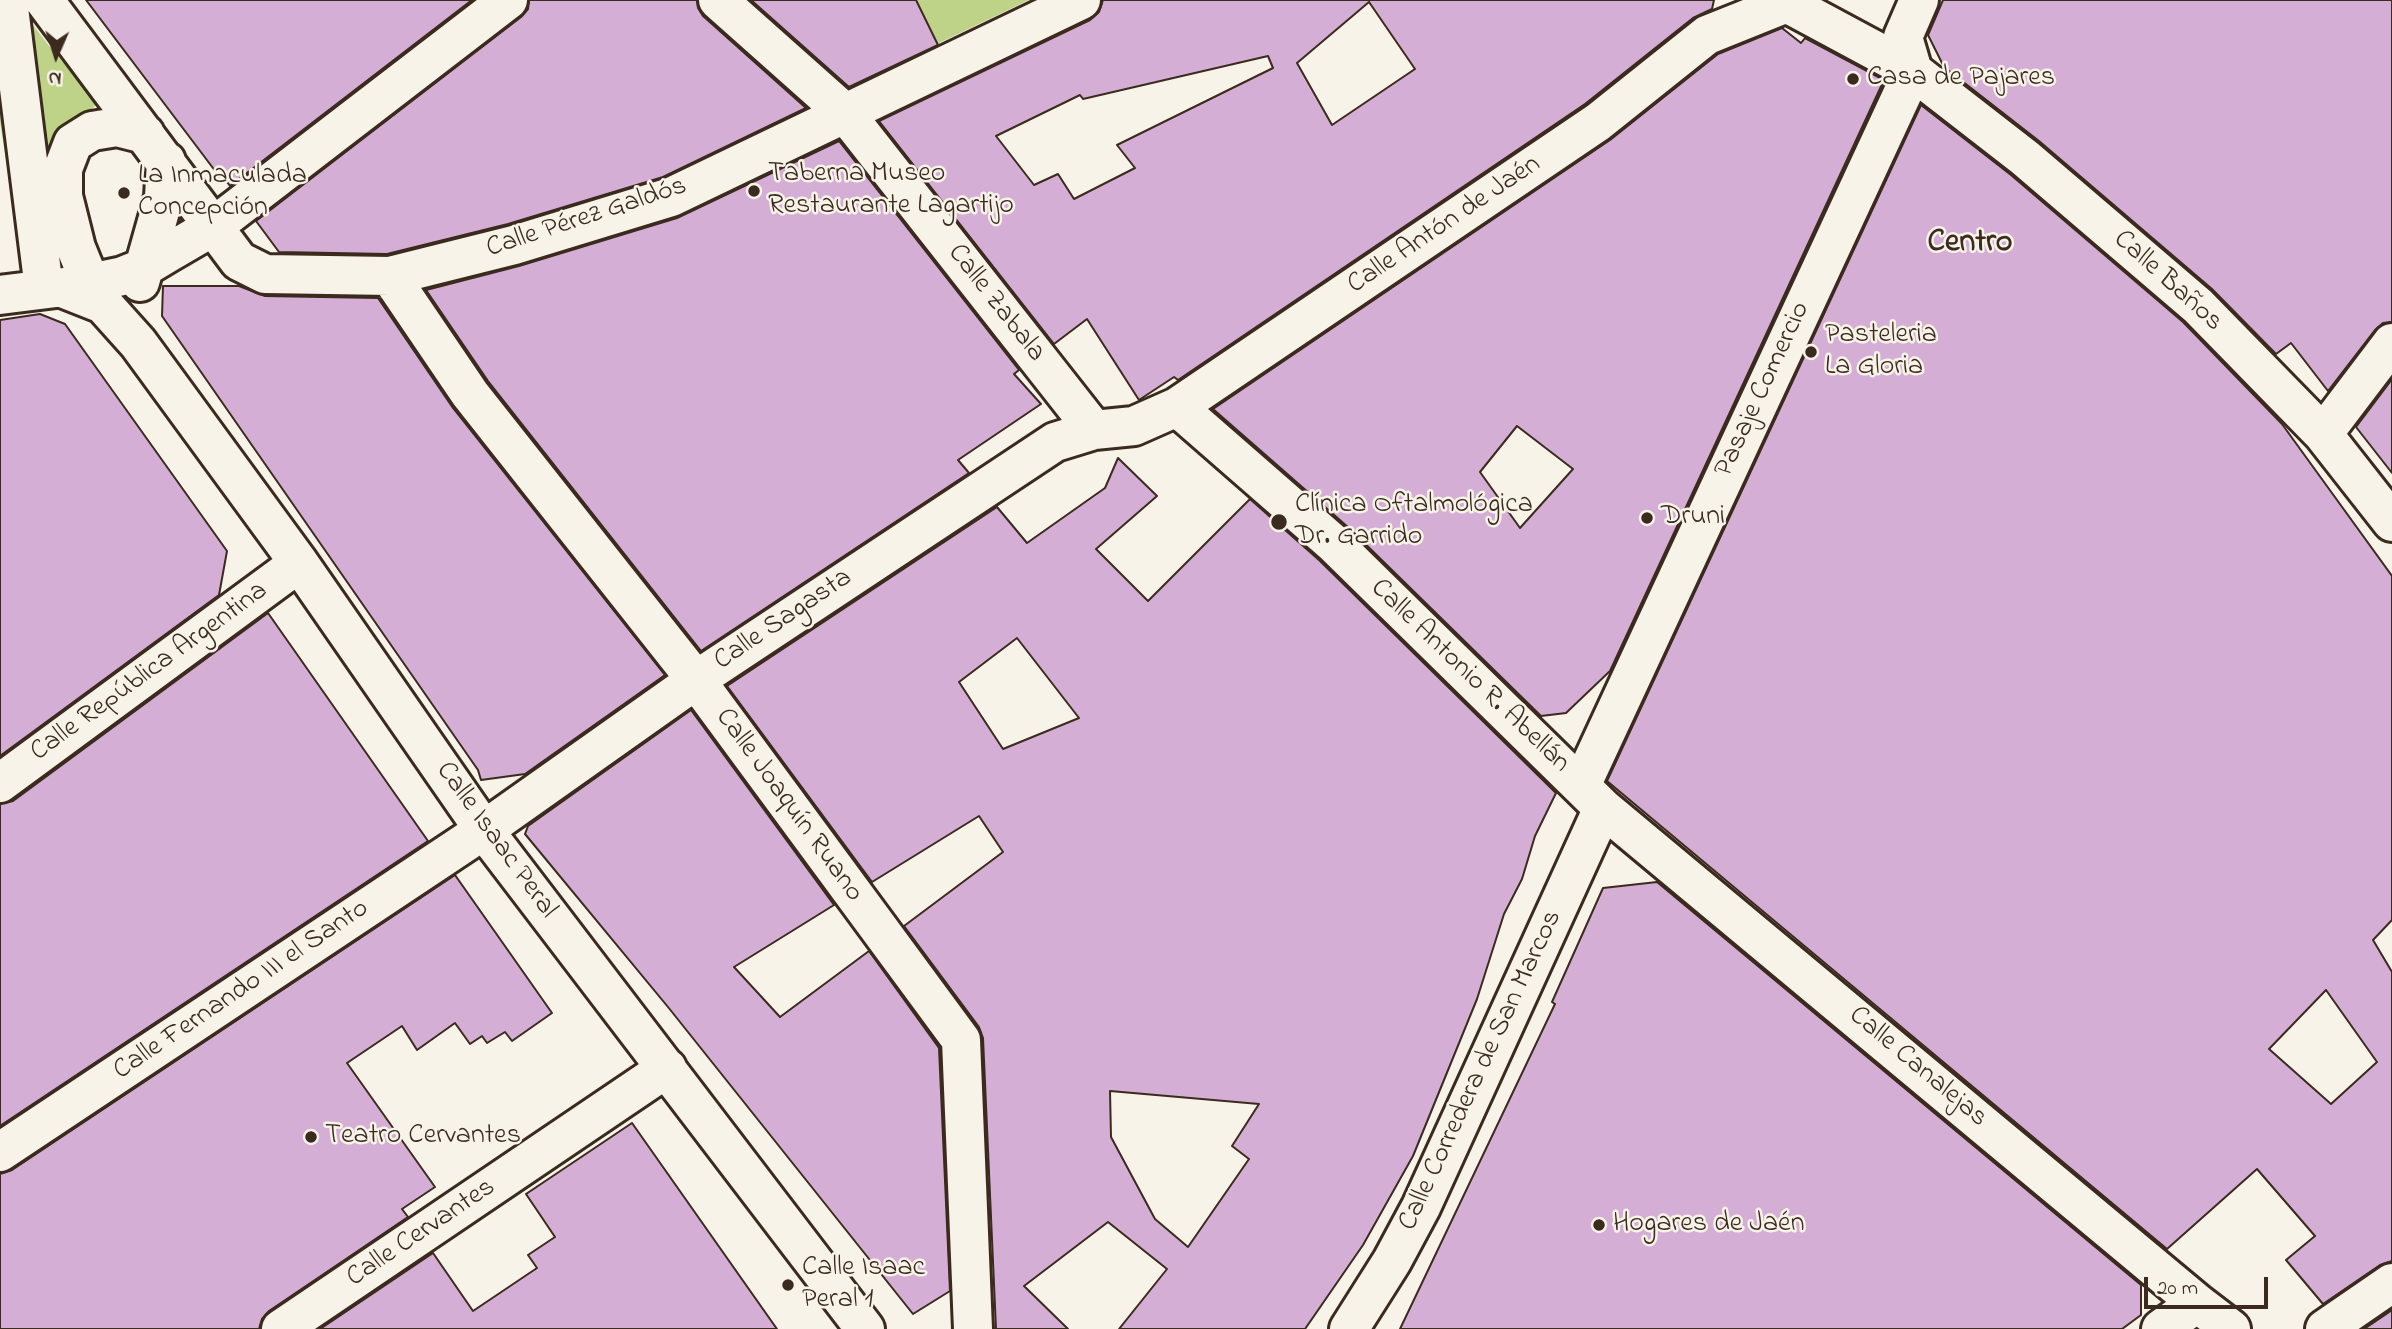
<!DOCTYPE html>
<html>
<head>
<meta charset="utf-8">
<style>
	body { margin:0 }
	#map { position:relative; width:2392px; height:1329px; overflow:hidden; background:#f7f3e8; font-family:"Indie Flower",sans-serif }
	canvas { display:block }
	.north { position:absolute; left:21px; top:21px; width:70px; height:70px; -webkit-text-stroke:5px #f7f3e8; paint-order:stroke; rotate:183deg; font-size:19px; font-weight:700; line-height:28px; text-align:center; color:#3b2a1e }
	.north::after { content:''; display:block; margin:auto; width:24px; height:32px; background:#3b2a1e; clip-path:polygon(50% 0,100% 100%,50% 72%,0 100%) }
	.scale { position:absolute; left:2144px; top:1277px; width:124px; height:32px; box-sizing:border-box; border:4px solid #3b2a1e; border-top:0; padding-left:9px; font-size:21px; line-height:24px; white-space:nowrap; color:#3b2a1e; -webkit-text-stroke:5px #f7f3e8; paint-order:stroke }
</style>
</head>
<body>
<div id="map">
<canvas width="2392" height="1329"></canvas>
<div class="north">N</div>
<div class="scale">20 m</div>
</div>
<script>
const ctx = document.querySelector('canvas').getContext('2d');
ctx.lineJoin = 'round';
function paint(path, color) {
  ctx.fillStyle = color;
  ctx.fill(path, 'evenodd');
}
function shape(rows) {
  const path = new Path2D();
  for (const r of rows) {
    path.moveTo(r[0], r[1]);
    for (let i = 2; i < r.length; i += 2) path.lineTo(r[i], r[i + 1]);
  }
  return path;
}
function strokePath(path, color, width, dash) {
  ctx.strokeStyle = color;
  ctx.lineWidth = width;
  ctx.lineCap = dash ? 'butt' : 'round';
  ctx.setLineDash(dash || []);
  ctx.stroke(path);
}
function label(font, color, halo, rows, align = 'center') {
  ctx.font = font + ' "Indie Flower",sans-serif';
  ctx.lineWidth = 5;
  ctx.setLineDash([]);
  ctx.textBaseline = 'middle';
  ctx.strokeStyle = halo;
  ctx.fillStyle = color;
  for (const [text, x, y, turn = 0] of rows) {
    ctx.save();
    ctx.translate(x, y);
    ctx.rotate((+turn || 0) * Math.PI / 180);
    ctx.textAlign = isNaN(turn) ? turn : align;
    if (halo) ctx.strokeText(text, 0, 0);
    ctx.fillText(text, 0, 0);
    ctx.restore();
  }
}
paint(shape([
	[0,0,14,0,53,51,99,103,54,139,23,267,0,122],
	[916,0,1029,0,937,44]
]), '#bed388');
const building = shape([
	[86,0,472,0,230,186,224,178,222,180,86,0],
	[529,0,697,0,698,8,703,16,806,108,663,177,508,224,387,254,279,252,256,221,521,17,528,9,529,0],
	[751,0,916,0,938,45,849,87,751,0],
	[1103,0,1714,0,1712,9,1693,18,1585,104,1178,380,1174,377,1139,400,1087,319,1054,344,879,121,1090,20,1099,12,1103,0],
	[1369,2,1415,69,1332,125,1297,63,1369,2],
	[1268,56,1273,68,1117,145,1135,168,1074,199,1058,174,1034,185,996,136,1080,95,1083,99,1268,56],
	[1943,0,2392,0,2392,322,2383,323,2375,330,2328,391,2291,343,2276,354,2212,289,2039,141,1944,67,1928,35,1943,0],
	[1782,28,1801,43,1805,38,1884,80,1610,671,1566,713,1541,716,1349,528,1213,409,1610,140,1718,54,1782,28],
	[1517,426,1573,469,1520,528,1480,472,1517,426],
	[1921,105,2011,175,2183,322,2282,424,2392,576,2392,920,2373,940,2392,972,2392,1261,2380,1265,2323,1304,2286,1260,2315,1236,2257,1169,2167,1249,1607,781,1921,105],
	[2326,990,2377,1062,2331,1104,2269,1049,2326,990],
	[839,141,1019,370,1014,374,1041,404,958,460,969,473,701,651,488,381,426,290,519,266,677,218,839,141],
	[163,286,239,286,265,296,378,298,453,408,665,675,525,774,481,780,478,770,162,316,163,286],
	[40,314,65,324,227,551,219,595,0,756,0,320,40,314],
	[2392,379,2392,473,2356,427,2392,379],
	[1118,458,1157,496,1096,549,1148,601,1250,499,1319,560,1556,793,1535,836,1522,879,1504,914,1477,999,1413,1156,1363,1245,1305,1329,1119,1329,1167,1269,1108,1222,1024,1286,1068,1329,996,1329,983,1038,979,1027,904,926,1003,852,979,816,872,882,727,686,997,507,1027,543,1105,488,1118,458],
	[1017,638,1079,718,1003,749,959,682,1017,638],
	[1110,1091,1259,1104,1232,1146,1249,1159,1188,1247,1155,1219,1111,1137,1110,1091],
	[268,613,428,841,0,1126,0,804,13,801,268,613],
	[691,710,834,905,734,967,780,1017,869,951,939,1048,950,1291,913,1314,668,1007,525,834,528,826,691,710],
	[455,875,552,1013,512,1041,505,1032,487,1043,482,1036,470,1044,455,1023,417,1050,402,1026,347,1063,435,1187,402,1209,408,1217,269,1311,262,1319,259,1329,0,1329,0,1174,12,1170,455,875],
	[1657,882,2141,1285,2141,1315,2122,1329,1400,1329,1555,1004,1552,1002,1603,888,1657,882],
	[632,1123,777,1329,320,1329,433,1253,473,1311,537,1268,528,1255,555,1237,526,1194,632,1123],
	[2392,1310,2392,1329,2364,1329,2392,1310]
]);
paint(building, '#d5aed5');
strokePath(building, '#3b2a1e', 2);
const minor = shape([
	[8,0,44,289],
	[44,0,239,261,265,274,390,276,514,245,671,197,1081,0],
	[718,0,845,113,1094,430],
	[1781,0,1913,71,2025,158,2198,306,2323,434,2392,522],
	[1913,71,1903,37,1919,0],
	[390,276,470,394,696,680,961,1040,973,1329],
	[140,282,164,197,166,161],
	[60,287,103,304,138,343,299,563,484,830,865,1329],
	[0,295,80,285,123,276,143,268,168,253,214,226,508,0],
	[98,302,76,248,63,196,63,169,73,143,92,131,117,127,145,134],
	[1177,407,1334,544,1603,808,2197,1303,2231,1329],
	[2323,434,2392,343],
	[0,783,299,563],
	[1581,786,1913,71],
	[0,1152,484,830,696,680,1055,442,1094,430,1134,426,1177,407,1598,122,1707,35,1794,0],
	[281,1329,667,1068],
	[1349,1329,1392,1261,1421,1207,1603,808],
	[2161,1329,2197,1303],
	[2325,1329,2392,1283]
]);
strokePath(minor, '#3b2a1e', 44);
strokePath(minor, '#f7f3e8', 38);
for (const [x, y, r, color] of [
	[1853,79,7,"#3b2a1e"],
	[754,191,7,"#3b2a1e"],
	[124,193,7,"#3b2a1e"],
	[1811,352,7,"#3b2a1e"],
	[1647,518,7,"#3b2a1e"],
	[1279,522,9,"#3b2a1e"],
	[311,1137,7,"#3b2a1e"],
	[1599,1225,7,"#3b2a1e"],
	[788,1285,7,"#3b2a1e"]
]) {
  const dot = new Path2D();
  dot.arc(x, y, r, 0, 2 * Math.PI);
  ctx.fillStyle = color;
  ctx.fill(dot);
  strokePath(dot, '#f7f3e8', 2.5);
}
label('28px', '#3b2a1e', '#f7f3e8', [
	["Casa de Pajares",1867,79],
	["Taberna Museo",768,175],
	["Restaurante Lagartijo",768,207],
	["La Inmaculada",138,177],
	["Concepción",138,209],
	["Pasteleria",1825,336],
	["La Gloria",1825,368],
	["Clínica Oftalmológica",1295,506],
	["Dr. Garrido",1295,538],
	["Druni",1661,518],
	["Teatro Cervantes",325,1137],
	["Hogares de Jaén",1613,1225],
	["Calle Isaac",802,1269],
	["Peral 1",802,1301]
], 'left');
label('28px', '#3b2a1e', '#f7f3e8', [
	["Calle Pérez Galdós",587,219,-18],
	["Calle Antón de Jaén",1445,226,-34],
	["Calle Baños",2167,282,42],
	["Calle Zabala",995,304,52],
	["Pasaje Comercio",1764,390,-65],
	["Calle Sagasta",784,621,-34],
	["Calle República Argentina",150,673,-36],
	["Calle Antonio R. Abellán",1469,677,44],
	["Calle Joaquín Ruano",788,806,54],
	["Calle Isaac Peral",495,841,54],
	["Calle Fernando III el Santo",242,991,-34],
	["Calle Canalejas",1917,1068,40],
	["Calle Corredera de San Marcos",1482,1071,-65],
	["Calle Cervantes",422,1234,-34]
]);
label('bold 32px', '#3b2a1e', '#f7f3e8', [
	["Centro",1970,245]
]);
</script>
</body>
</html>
